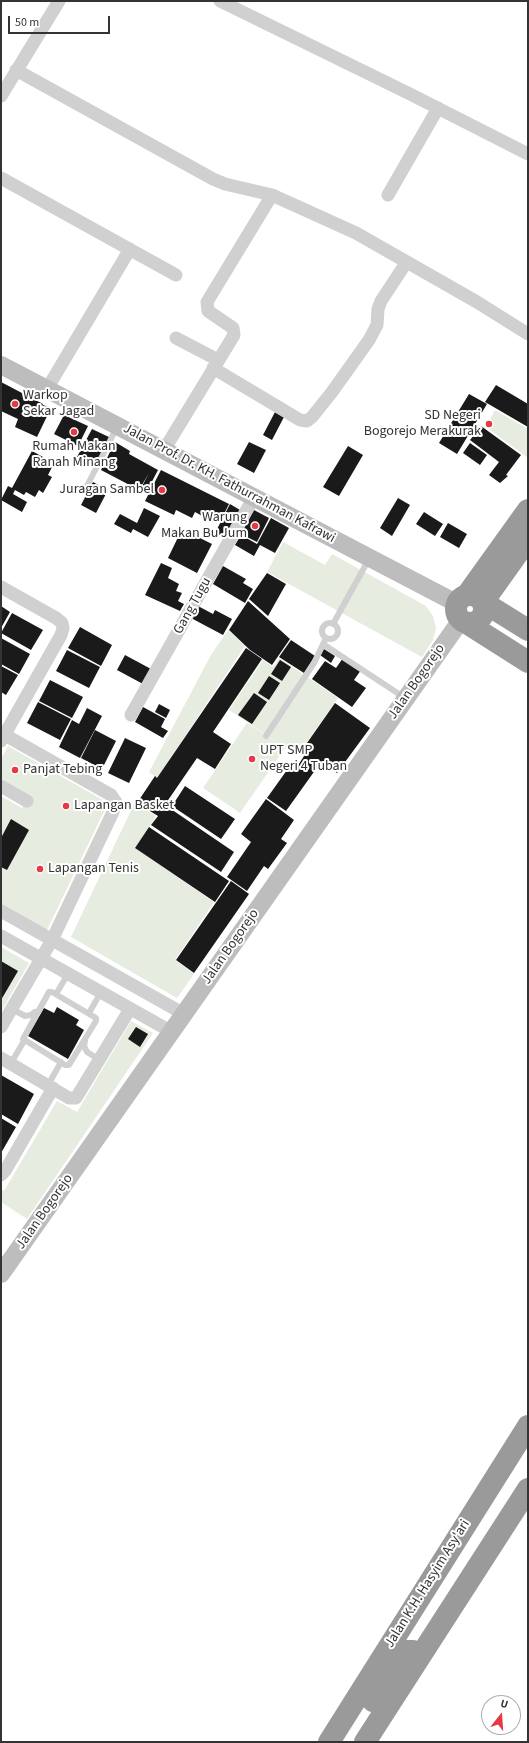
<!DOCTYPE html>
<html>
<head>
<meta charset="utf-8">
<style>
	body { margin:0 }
	#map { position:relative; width:529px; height:1743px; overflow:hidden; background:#fff; font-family:"Source Sans 3",sans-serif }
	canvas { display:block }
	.frame { position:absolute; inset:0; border:2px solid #333; pointer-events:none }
	.north { position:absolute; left:481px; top:1695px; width:40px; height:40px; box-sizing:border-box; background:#fff; border:1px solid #adadad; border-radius:50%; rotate:17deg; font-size:11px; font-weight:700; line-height:16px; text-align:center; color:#333 }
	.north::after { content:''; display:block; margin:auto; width:14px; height:18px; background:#e63946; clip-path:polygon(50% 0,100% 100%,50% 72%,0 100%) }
	.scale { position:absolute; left:8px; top:16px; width:102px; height:18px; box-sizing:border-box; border:2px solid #333; border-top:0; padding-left:5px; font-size:12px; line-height:14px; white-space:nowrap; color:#333; -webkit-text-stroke:3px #fff; paint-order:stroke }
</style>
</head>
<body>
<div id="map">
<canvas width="529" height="1743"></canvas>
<div class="frame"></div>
<div class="north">U</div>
<div class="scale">50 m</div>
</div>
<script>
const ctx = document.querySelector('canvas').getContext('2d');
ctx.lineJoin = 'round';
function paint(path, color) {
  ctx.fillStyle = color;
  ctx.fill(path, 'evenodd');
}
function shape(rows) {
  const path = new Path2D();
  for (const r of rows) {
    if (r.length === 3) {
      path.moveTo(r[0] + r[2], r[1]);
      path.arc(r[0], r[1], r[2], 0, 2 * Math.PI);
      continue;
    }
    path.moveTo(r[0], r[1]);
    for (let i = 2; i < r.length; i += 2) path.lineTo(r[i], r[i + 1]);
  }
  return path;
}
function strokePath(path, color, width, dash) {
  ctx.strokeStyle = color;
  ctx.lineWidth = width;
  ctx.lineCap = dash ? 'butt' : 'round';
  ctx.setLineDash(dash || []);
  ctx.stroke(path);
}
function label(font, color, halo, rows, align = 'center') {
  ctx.font = font + ' "Source Sans 3",sans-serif';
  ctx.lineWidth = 4;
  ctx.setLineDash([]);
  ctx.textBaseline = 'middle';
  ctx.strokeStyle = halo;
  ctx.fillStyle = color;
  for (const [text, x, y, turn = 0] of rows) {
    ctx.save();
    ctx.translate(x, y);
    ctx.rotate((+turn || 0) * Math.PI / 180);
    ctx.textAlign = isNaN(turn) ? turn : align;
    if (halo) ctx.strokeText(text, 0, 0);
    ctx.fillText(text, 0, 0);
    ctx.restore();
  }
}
paint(shape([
	[495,410,528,429,528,458,486,427],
	[283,542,325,565,332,554,426,606,433,616,436,628,433,640,422,657,267,572],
	[228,630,245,646,157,778,149,772,211,655],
	[279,658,338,698,297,756,229,710,263,660,273,667],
	[247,723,285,748,240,813,203,788],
	[8,746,108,803,47,930,1,904,1,796,22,808,30,795,1,778,1,759],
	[135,802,156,816,135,848,214,902,175,960,194,974,177,998,71,937],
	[1,947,29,963,1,1012],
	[131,1021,153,1033,27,1219,1,1202,1,1189,4,1191,57,1101,77,1112]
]), '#e6ecdf');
paint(shape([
	[1,382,43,404,38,414,43,405,51,408,37,437,15,427,18,419,1,411],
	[496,385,528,404,528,427,485,402],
	[469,394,487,404,457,454,439,443],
	[275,412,284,417,272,440,263,435],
	[64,415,88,426,78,446,54,434],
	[481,426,521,455,506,475,508,476,500,483,489,475,499,462,470,440],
	[92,429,111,438,96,467,77,457],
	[115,442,130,451,129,454,158,470,146,493,140,490,149,473,139,490,101,470],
	[249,442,266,450,254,473,237,464],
	[470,443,487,455,480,465,463,453],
	[348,446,363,455,339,496,323,487],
	[32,451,54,463,48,475,52,477,43,493,39,490,35,497,26,492,24,495,15,490,13,494,27,502,22,512,1,500,8,486,12,488],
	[161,470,229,504,220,522,207,515,206,518,195,512,192,518,176,510,174,515,145,501],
	[93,482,108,490,96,513,81,505],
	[398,498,410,505,392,536,380,528],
	[230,504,240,510,226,538,215,533],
	[144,508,160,516,148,537,133,529,131,533,114,524,120,514,137,523],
	[254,510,269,518,257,542,241,534],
	[424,512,443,524,435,536,416,524],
	[271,518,289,528,275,553,260,545,254,556,235,545,241,535,257,544],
	[448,523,467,534,459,548,440,537],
	[182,529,212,544,197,573,168,558],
	[161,563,172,568,168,578,179,584,176,591,182,593,178,601,184,604,180,611,145,595],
	[223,566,246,579,243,583,253,589,245,603,213,584],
	[267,573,286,584,268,616,249,599],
	[248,601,290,639,272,665,250,650,229,630],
	[1,606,10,612,1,628],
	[198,606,213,614,215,610,232,619,223,635,191,618],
	[12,613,43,630,31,650,1,633],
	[80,627,112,645,101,666,68,648],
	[1,638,30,654,19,674,1,664],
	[291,640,315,656,304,673,279,657],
	[246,648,262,659,213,732,231,744,215,769,197,758,162,809,165,805,234,852,221,872,151,825,158,816,137,803,155,776,157,778],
	[324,649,335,656,331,663,320,655],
	[67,650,100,667,89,688,56,671],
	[125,655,151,669,143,684,117,670],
	[343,658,361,670,354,680,366,688,352,707,312,679,325,661,336,668],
	[280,660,291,667,282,681,271,674],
	[1,666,18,675,6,695,1,692],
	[269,676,280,683,269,700,258,693],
	[50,680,83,697,72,718,39,701],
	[254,693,267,702,252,724,238,715],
	[38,702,71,719,60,740,27,723],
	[335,703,370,728,337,773,321,762,286,811,267,798,292,763,297,767,304,756,300,753],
	[159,704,170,710,166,718,155,712],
	[143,707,165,719,161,727,168,731,163,738,135,722],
	[87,708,102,716,80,758,59,747,72,720,79,724],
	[95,730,116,741,102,769,81,758],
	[125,738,146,748,129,783,108,773],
	[185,786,235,819,221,839,172,806],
	[266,799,294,820,281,839,287,843,268,869,264,866,247,891,227,877,251,842,241,834],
	[11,819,29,830,7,870,1,867,1,838],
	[149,827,229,881,215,902,135,848],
	[231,881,249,894,194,973,176,960],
	[1,961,18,971,1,1000],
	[57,1007,79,1020,76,1025,84,1030,68,1059,28,1036,44,1008,54,1013],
	[136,1027,148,1034,140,1047,128,1039],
	[1,1075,34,1094,18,1124,1,1114],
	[1,1118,16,1127,1,1153]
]), '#1a1a1a');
strokePath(shape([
	[85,490,117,427],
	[330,631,8],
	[333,624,369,559],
	[323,644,405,698],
	[266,736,314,663,326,638],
	[49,992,52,992,96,1018,96,1021,69,1065,65,1065,23,1039,49,992],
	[56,994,68,974],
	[12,1009,25,1016,31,1015,35,1012],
	[89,1013,101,992],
	[85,1041,84,1046,87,1052,100,1060],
	[11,1063,24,1041],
	[48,1085,61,1062]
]), '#d0d0d0', 6);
strokePath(shape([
	[220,1,410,94,528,154],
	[16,70,213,179,225,184,272,195,356,233,477,302,528,334],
	[1,96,59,1],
	[1,178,176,275],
	[388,195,438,108],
	[176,338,218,360],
	[213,368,300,420,307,421,312,417,332,392,369,340,377,325,378,309,381,301,406,263],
	[47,389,130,249],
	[164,450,234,335,233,328,208,311,207,302,272,195],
	[1,587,56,618,62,623,63,628,61,635,1,741],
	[131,715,254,497],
	[1,786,27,801],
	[1,911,184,1014],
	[1,936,172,1032],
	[1,1027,52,940,113,812,116,802,111,795,5,735],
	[1,1058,69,1098,76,1098,130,1009],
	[1,1175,5,1171,53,1088]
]), '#d0d0d0', 13);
strokePath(shape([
	[1,365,456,603],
	[1,1274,461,620]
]), '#bdbdbd', 18);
strokePath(shape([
	[528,539,483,602,528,630],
	[470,609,14],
	[467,595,528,510],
	[465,622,528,662],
	[373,1701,406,1651,413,1651,416,1654,416,1659,412,1669],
	[329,1742,528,1426],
	[365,1742,528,1489]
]), '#9a9a9a', 22);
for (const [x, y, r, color] of [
	[15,404,4,"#e63946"],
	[489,424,4,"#e63946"],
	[74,432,4,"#e63946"],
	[162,490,4,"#e63946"],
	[255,526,4,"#e63946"],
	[252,759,4,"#e63946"],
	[15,770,4,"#e63946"],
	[66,806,4,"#e63946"],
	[40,869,4,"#e63946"]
]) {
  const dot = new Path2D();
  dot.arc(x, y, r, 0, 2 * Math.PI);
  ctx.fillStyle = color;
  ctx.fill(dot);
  strokePath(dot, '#fff', 1.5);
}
label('14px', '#333', '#fff', [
	["Warkop",23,396],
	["Sekar Jagad",23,412],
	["SD Negeri",481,416,"right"],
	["Bogorejo Merakurak",481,432,"right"],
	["Rumah Makan",74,447,"center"],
	["Ranah Minang",74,463,"center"],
	["Juragan Sambel",154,490,"right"],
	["Warung",247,518,"right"],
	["Makan Bu Jum",247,534,"right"],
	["UPT SMP",260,751],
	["Negeri 4 Tuban",260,767],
	["Panjat Tebing",23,770],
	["Lapangan Basket",74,806],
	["Lapangan Tenis",48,869]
], 'left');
label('14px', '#333', '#fff', [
	["Jalan Prof. Dr. KH. Fathurrahman Kafrawi",229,484,28],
	["Gang Tugu",193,606,-61],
	["Jalan Bogorejo",417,682,-55],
	["Jalan Bogorejo",231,947,-55],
	["Jalan Bogorejo",45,1212,-55],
	["Jalan K.H. Hasyim Asy'ari",428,1584,-58]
]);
</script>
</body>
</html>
